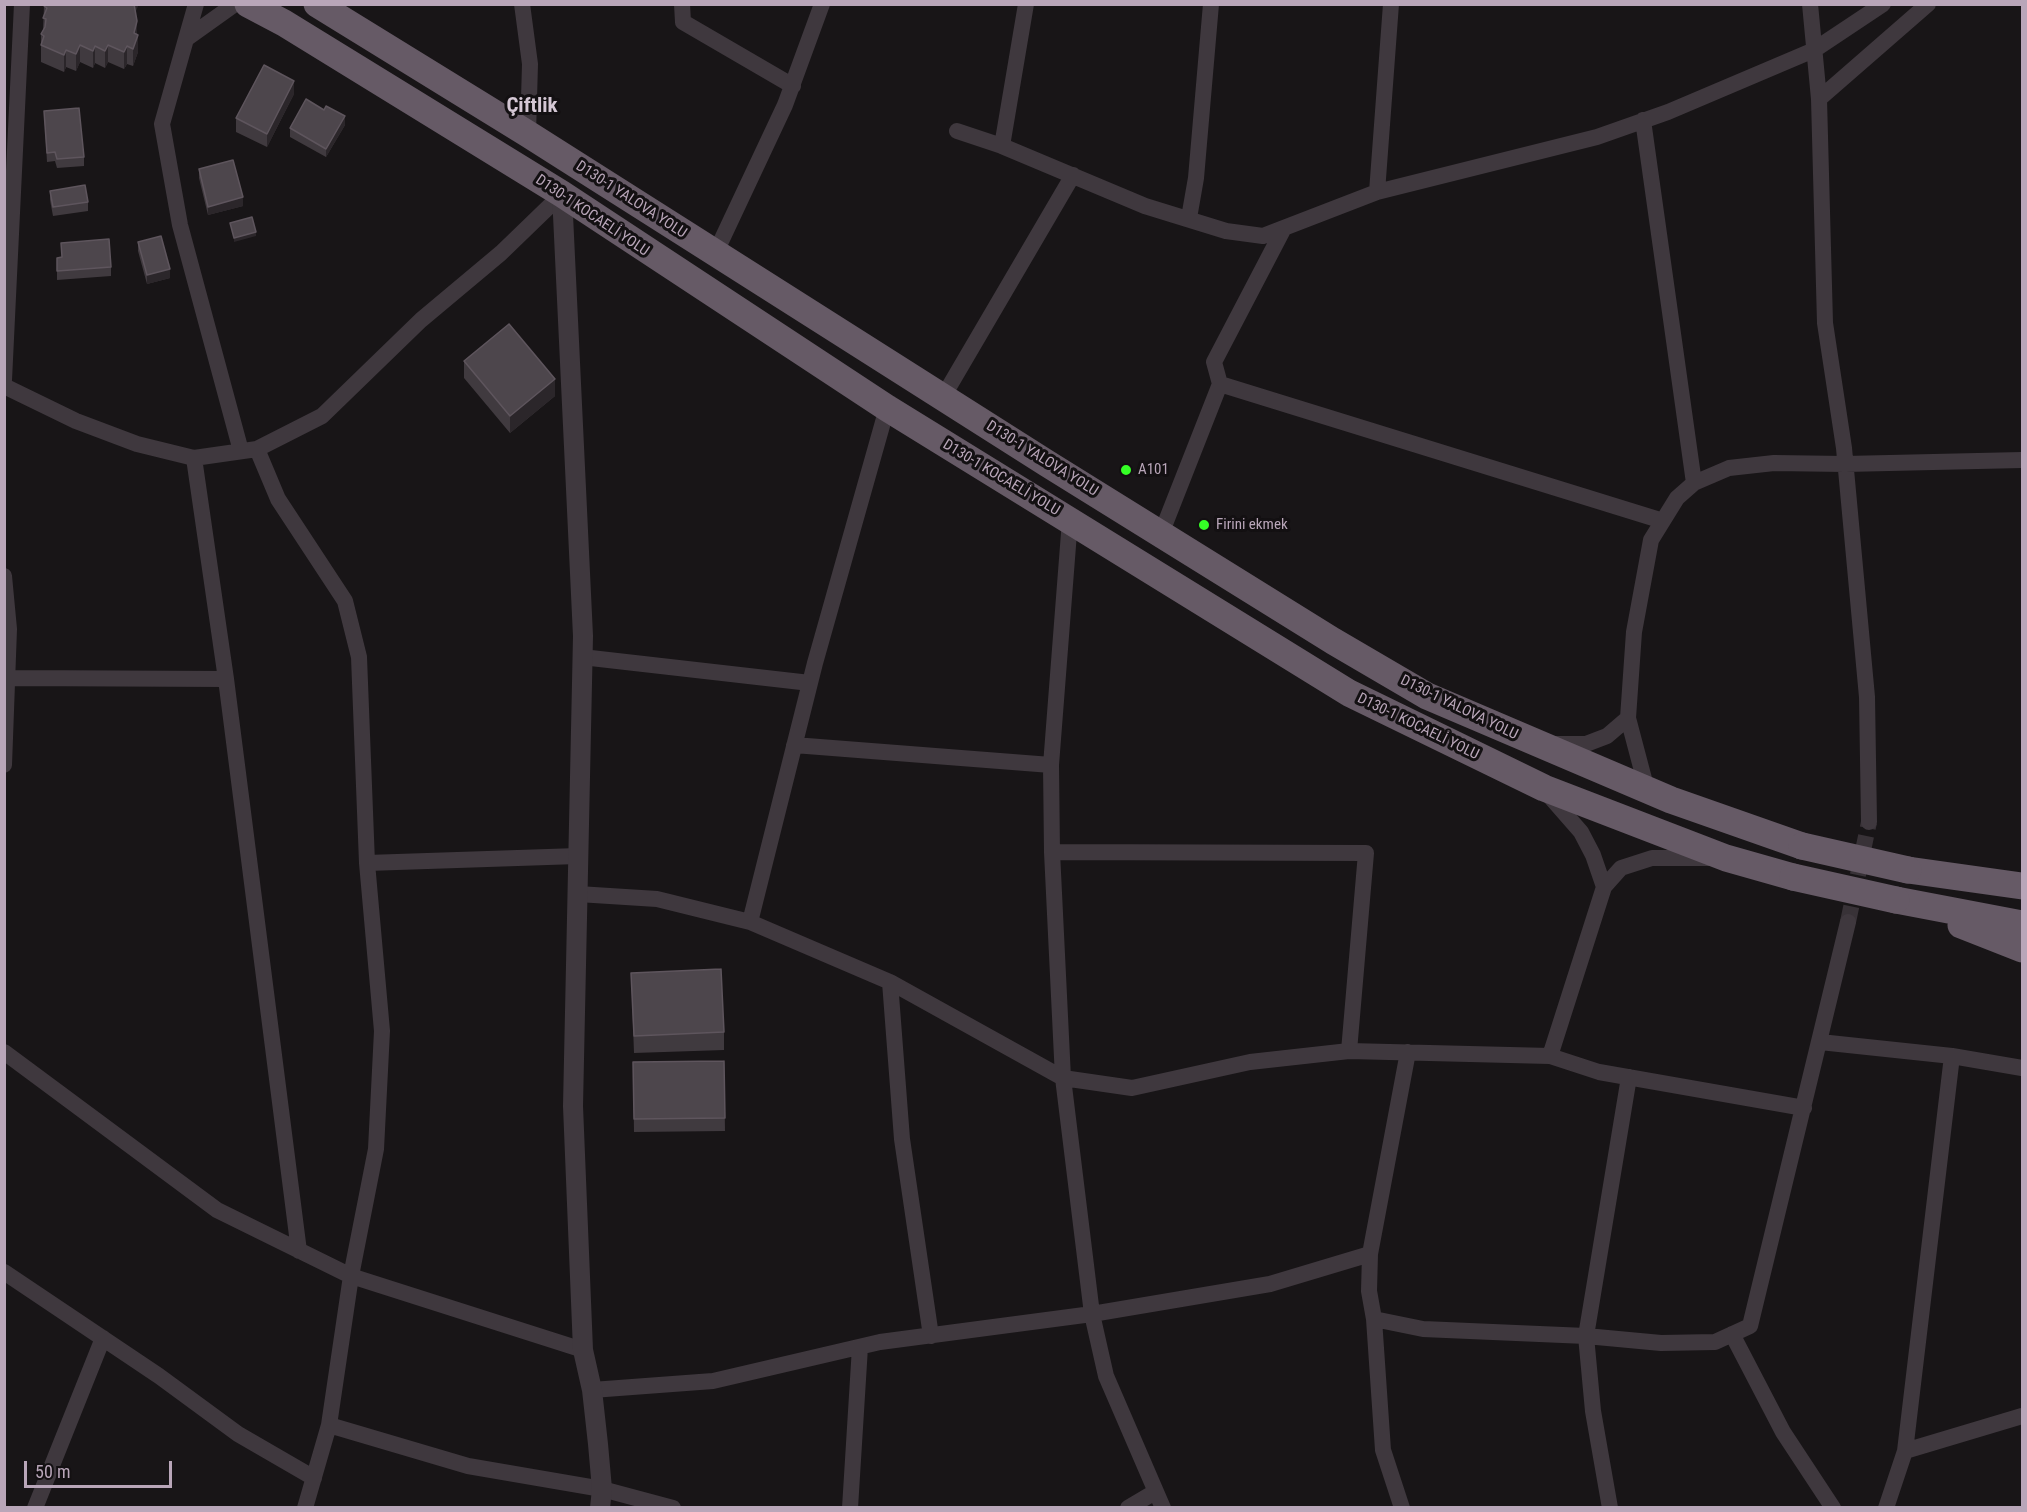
<!DOCTYPE html>
<html>
<head>
<meta charset="utf-8">
<style>
	body { margin:0 }
	#map { position:relative; width:2027px; height:1512px; overflow:hidden; background:#181517; font-family:"Roboto Condensed",sans-serif }
	canvas { display:block }
	.frame { position:absolute; inset:0; border:6px solid #b9a6b9; pointer-events:none }
	.scale { position:absolute; left:24px; top:1461px; width:148px; height:27px; box-sizing:border-box; border:3px solid #b9a6b9; border-top:0; padding-left:8px; font-size:18px; line-height:21px; white-space:nowrap; color:#b9a6b9; -webkit-text-stroke:4px #131012; paint-order:stroke }
</style>
</head>
<body>
<div id="map">
<canvas width="2027" height="1512"></canvas>
<div class="frame"></div>
<div class="scale">50 m</div>
</div>
<script>
const ctx = document.querySelector('canvas').getContext('2d');
ctx.lineJoin = 'round';
function shape(rows) {
  const path = new Path2D();
  for (const r of rows) {
    path.moveTo(r[0], r[1]);
    for (let i = 2; i < r.length; i += 2) path.lineTo(r[i], r[i + 1]);
  }
  return path;
}
function strokePath(path, color, width, dash) {
  ctx.strokeStyle = color;
  ctx.lineWidth = width;
  ctx.lineCap = dash ? 'butt' : 'round';
  ctx.setLineDash(dash || []);
  ctx.stroke(path);
}
function paint(path, color) {
  ctx.fillStyle = color;
  ctx.fill(path, 'evenodd');
}
function label(font, color, halo, rows, align = 'center') {
  ctx.font = font + ' "Roboto Condensed",sans-serif';
  ctx.lineWidth = 6;
  ctx.setLineDash([]);
  ctx.textBaseline = 'middle';
  ctx.strokeStyle = halo;
  ctx.fillStyle = color;
  for (const [text, x, y, turn = 0] of rows) {
    ctx.save();
    ctx.translate(x, y);
    ctx.rotate((+turn || 0) * Math.PI / 180);
    ctx.textAlign = isNaN(turn) ? turn : align;
    if (halo) ctx.strokeText(text, 0, 0);
    ctx.fillText(text, 0, 0);
    ctx.restore();
  }
}
strokePath(shape([
	[1848,922,1869,822]
]), '#383237', 16, [16, 8]);
strokePath(shape([
	[235,4,186,39,162,124,180,225,241,451],
	[522,4,530,64,528,134],
	[682,4,683,22,793,86],
	[1810,4,1819,99,1825,323,1844,448,1867,697,1869,822],
	[186,39,196,4],
	[1819,99,1928,4],
	[1643,120,1694,483],
	[957,131,1002,146,1145,206,1226,231,1263,236,1377,192,1597,137,1668,112,1814,50,1883,4],
	[1002,146,1026,4],
	[1377,192,1391,4],
	[1189,218,1196,178,1211,4],
	[1284,228,1214,362,1220,384,1663,521],
	[715,254,785,105,822,4],
	[4,380,22,4],
	[4,386,76,421,137,444,194,458,257,449,322,416,421,320,501,253,562,194],
	[943,397,1073,175],
	[257,449,278,499,345,601,359,657,367,863,382,1031,376,1149,351,1276,329,1425,305,1508],
	[194,458,226,679,299,1251],
	[1070,520,1051,765,1052,852,1063,1078,1092,1314,1106,1376,1163,1508],
	[1161,534,1220,384],
	[4,576,9,629,4,765],
	[582,657,810,683],
	[9,678,226,679],
	[1556,744,1586,744,1607,736,1628,718],
	[794,745,1051,765],
	[1647,790,1628,718,1634,632,1651,540,1677,498,1694,483,1729,468,1774,463,1845,464,2022,460],
	[1546,792,1581,832,1593,855,1604,887],
	[1052,852,1366,853,1349,1051],
	[367,863,578,856],
	[578,894,657,899,750,922,890,982,1063,1078,1132,1088,1250,1062,1349,1051,1550,1056,1599,1072,1804,1108],
	[750,922,815,663,887,408],
	[890,982,902,1139,931,1336],
	[1820,1042,1952,1056,2022,1068],
	[4,1052,217,1210,351,1276,583,1350],
	[1550,1056,1604,887,1621,868,1652,858,1710,858],
	[1370,1254,1369,1291,1374,1319,1423,1329,1586,1336,1661,1343,1715,1342,1750,1326,1848,922],
	[4,1272,159,1376,238,1434,314,1478],
	[1374,1319,1383,1450,1402,1508],
	[1732,1334,1783,1432,1833,1508],
	[592,1390,713,1381,880,1342,1092,1314,1270,1284,1370,1254,1408,1052],
	[329,1425,468,1466,602,1489,673,1508],
	[1905,1451,2022,1416],
	[35,1508,103,1338],
	[850,1508,860,1347],
	[1128,1508,1155,1492],
	[1610,1508,1593,1411,1586,1336,1629,1077],
	[1886,1508,1905,1451,1952,1056]
]), '#3f383e', 16);
strokePath(shape([
	[562,194,583,636,573,1106,583,1350,592,1390,598,1444,602,1489,600,1508]
]), '#3f383e', 20);
strokePath(shape([
	[248,4,284,23,562,194,887,408,1349,693,1544,788,1726,858,1793,877],
	[317,4,528,134,1048,464,1333,641,1427,696,1671,800,1802,846],
	[1908,870,2022,886],
	[1896,900,2022,924],
	[1961,925,2022,949]
]), '#665a66', 27);
strokePath(shape([
	[1802,846,1908,870],
	[1793,877,1896,900]
]), '#665a66', 27);
paint(shape([
	[44,6,135,13,138,52,133,66,127,64,124,69,108,62,105,68,95,63,93,68,80,62,76,71,66,67,64,72,41,62,41,34,43,30],
	[294,94,267,147,236,132,236,118],
	[44,111,84,157,84,166,57,168,55,161,47,162],
	[345,125,326,157,290,137,290,128],
	[199,169,243,206,208,215,199,178],
	[50,191,88,202,88,211,53,216,50,200],
	[138,242,170,278,147,284,138,251],
	[57,258,111,267,111,276,57,280],
	[464,361,555,396,510,433,464,378],
	[631,973,724,1032,724,1050,634,1053],
	[724,1061,725,1131,634,1132,633,1062]
]), '#403a3f');
paint(shape([
	[133,4,139,4,133,18],
	[137,21,137,39,138,35,138,52,133,66,133,49,134,33],
	[80,45,80,62,76,71,76,54],
	[108,45,108,62,105,68,105,51],
	[95,46,95,63,93,68,93,51],
	[127,46,127,64,124,69,124,52],
	[66,50,66,67,64,72,64,55],
	[294,81,294,94,267,147,267,134],
	[345,116,345,125,326,157,326,149],
	[243,197,243,206,208,215,208,207],
	[256,232,256,236,234,242,234,238],
	[170,269,170,278,147,284,147,275],
	[555,379,555,396,510,433,510,416]
]), '#2b262a');
const building = shape([
	[44,4,134,4,137,21,134,33,138,35,133,49,127,46,124,52,108,45,105,51,95,46,93,51,80,45,76,54,66,50,64,55,41,45,44,36,41,34,45,27,46,19,43,18,47,8,44,6,44,4],
	[264,65,294,81,267,134,236,118,264,65],
	[306,99,324,110,326,106,345,116,326,149,290,128,306,99],
	[79,108,84,157,57,159,55,152,47,153,44,111,79,108],
	[233,160,243,197,208,207,199,169,233,160],
	[85,185,88,202,53,207,50,191,85,185],
	[252,217,256,232,234,238,230,223,252,217],
	[161,236,170,269,147,275,138,242,161,236],
	[109,239,111,267,57,271,57,258,62,257,61,243,109,239],
	[509,324,555,379,510,416,464,361,509,324],
	[721,969,724,1032,634,1036,631,973,721,969],
	[724,1061,725,1118,634,1119,633,1062,724,1061]
]);
paint(building, '#4d464c');
strokePath(building, '#5e555d', 1.5);
for (const [x, y, r, color] of [
	[1126,470,6,"#35ff26"],
	[1204,525,6,"#35ff26"]
]) {
  const dot = new Path2D();
  dot.arc(x, y, r, 0, 2 * Math.PI);
  ctx.fillStyle = color;
  ctx.fill(dot);
  strokePath(dot, '#131012', 2);
}
label('15px', '#b9a6b9', '#131012', [
	["D130-1 YALOVA YOLU",631,200,33],
	["D130-1 KOCAELİ YOLU",592,216,34],
	["D130-1 YALOVA YOLU",1042,459,32],
	["D130-1 KOCAELİ YOLU",1001,478,31],
	["D130-1 YALOVA YOLU",1459,708,26],
	["D130-1 KOCAELİ YOLU",1418,727,26]
]);
label('15px', '#b9a6b9', '#131012', [
	["A101",1138,470],
	["Firini ekmek",1216,525]
], 'left');
label('bold 21px', '#d5c8d5', '#131012', [
	["Çiftlik",532,107]
]);
</script>
</body>
</html>
